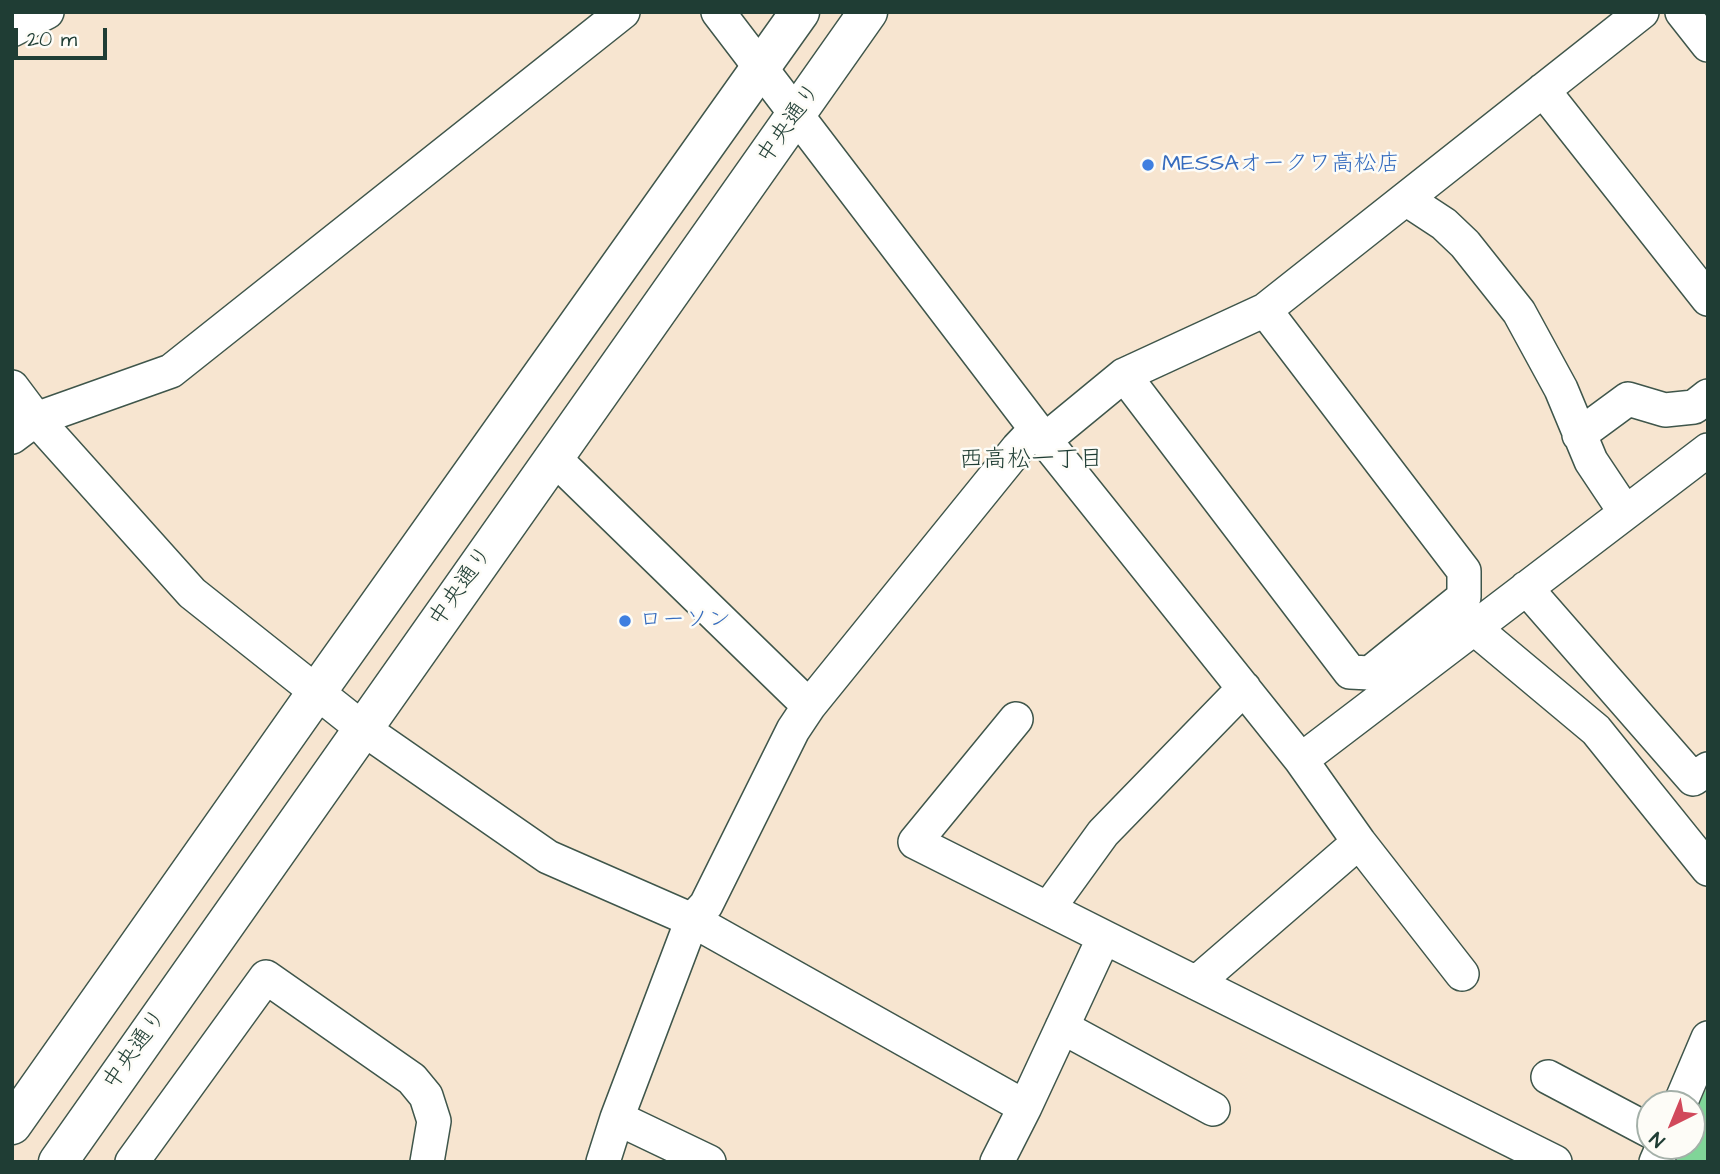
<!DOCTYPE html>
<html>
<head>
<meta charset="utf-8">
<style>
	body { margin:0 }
	#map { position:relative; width:1720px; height:1174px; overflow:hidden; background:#f7e5d0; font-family:"Architects Daughter",sans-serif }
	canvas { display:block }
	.frame { position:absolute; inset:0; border:14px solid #1f3d34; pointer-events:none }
	.north { position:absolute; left:1636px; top:1090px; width:70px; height:70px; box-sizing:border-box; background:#fdfcf7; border:2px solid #a4b0a9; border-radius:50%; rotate:223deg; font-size:19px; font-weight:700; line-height:28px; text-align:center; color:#1f3d34 }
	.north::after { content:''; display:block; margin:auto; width:24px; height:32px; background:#d1495b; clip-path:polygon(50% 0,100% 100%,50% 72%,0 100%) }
	.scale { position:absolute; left:14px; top:28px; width:93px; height:32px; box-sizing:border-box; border:4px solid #1f3d34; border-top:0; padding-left:9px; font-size:21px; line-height:24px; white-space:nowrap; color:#1f3d34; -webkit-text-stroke:5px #fdfcf7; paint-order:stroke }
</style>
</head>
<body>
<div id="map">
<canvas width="1720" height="1174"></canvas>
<div class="frame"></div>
<div class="north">N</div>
<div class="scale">20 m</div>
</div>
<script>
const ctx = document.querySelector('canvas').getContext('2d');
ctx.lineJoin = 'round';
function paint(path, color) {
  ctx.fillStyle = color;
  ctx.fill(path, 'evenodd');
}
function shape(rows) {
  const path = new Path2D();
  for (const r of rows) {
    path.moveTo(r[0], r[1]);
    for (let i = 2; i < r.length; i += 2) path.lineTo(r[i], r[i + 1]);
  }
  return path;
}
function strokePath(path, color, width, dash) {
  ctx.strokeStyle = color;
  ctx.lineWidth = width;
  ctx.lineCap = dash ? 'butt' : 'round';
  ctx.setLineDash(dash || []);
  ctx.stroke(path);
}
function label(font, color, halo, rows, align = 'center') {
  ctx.font = font + ' "Architects Daughter","Klee One",sans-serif';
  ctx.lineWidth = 5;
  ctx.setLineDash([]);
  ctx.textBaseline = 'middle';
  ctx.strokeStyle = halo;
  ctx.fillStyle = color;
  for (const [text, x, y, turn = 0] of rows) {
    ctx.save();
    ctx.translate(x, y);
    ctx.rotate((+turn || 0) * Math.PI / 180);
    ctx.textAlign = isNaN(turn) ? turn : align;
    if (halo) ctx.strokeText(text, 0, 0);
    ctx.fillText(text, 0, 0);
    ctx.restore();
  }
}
paint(shape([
	[1708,1085,1708,1162,1672,1162,1680,1146,1692,1146,1692,1119]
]), '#80d598');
const minor = shape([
	[718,12,1036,429,1301,760,1359,842,1196,983],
	[1682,12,1708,45],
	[12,30,47,12],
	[1543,90,1708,299],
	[1406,199,1444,224,1465,244,1519,312,1561,389,1591,461,1625,512],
	[1124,375,1350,672,1370,673,1464,597,1464,571,1265,310],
	[12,387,36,419,192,593,362,728,548,857,692,920,1025,1107],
	[1579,435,1628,399,1665,410,1694,407,1708,396],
	[12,437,36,419,171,371,623,12],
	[1045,440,1124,375,1265,310,1642,12],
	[554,458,809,706],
	[1526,588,1693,779,1708,769],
	[1474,628,1596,730,1708,869],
	[1016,719,915,842,1104,937],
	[1301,760,1708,450],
	[1359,842,1462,974],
	[1048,909,1103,833,1244,688],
	[1062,1027,1213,1109],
	[1548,1077,1650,1131],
	[1680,1104,1708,1038],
	[617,1118,709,1162],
	[132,1162,266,977,412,1079,426,1096,434,1121,427,1162],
	[603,1162,617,1118,692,920,706,905,793,730,809,706,1018,448,1036,429],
	[997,1162,1025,1107,1104,937,1555,1162],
	[1656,1162,1663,1146]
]);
const highway = shape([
	[12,1125,316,693,800,12],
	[58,1162,868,12]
]);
strokePath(minor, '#3f564b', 36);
strokePath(highway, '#3f564b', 41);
strokePath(minor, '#fff', 33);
strokePath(highway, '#fff', 38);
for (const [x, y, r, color] of [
	[1148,165,7,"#3f7fe0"],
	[625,621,7,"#3f7fe0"]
]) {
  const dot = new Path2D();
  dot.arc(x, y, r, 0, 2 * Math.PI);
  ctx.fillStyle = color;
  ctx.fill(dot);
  strokePath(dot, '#fdfcf7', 2.5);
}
label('23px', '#1f3d34', '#fdfcf7', [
	["中央通り",790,124,-55],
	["中央通り",462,587,-55],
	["中央通り",136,1050,-55]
]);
label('23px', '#366cbe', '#fdfcf7', [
	["MESSAオークワ高松店",1162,165],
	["ローソン",639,621]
], 'left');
label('24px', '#1f3d34', '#fdfcf7', [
	["西高松一丁目",1031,461]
]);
</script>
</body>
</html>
